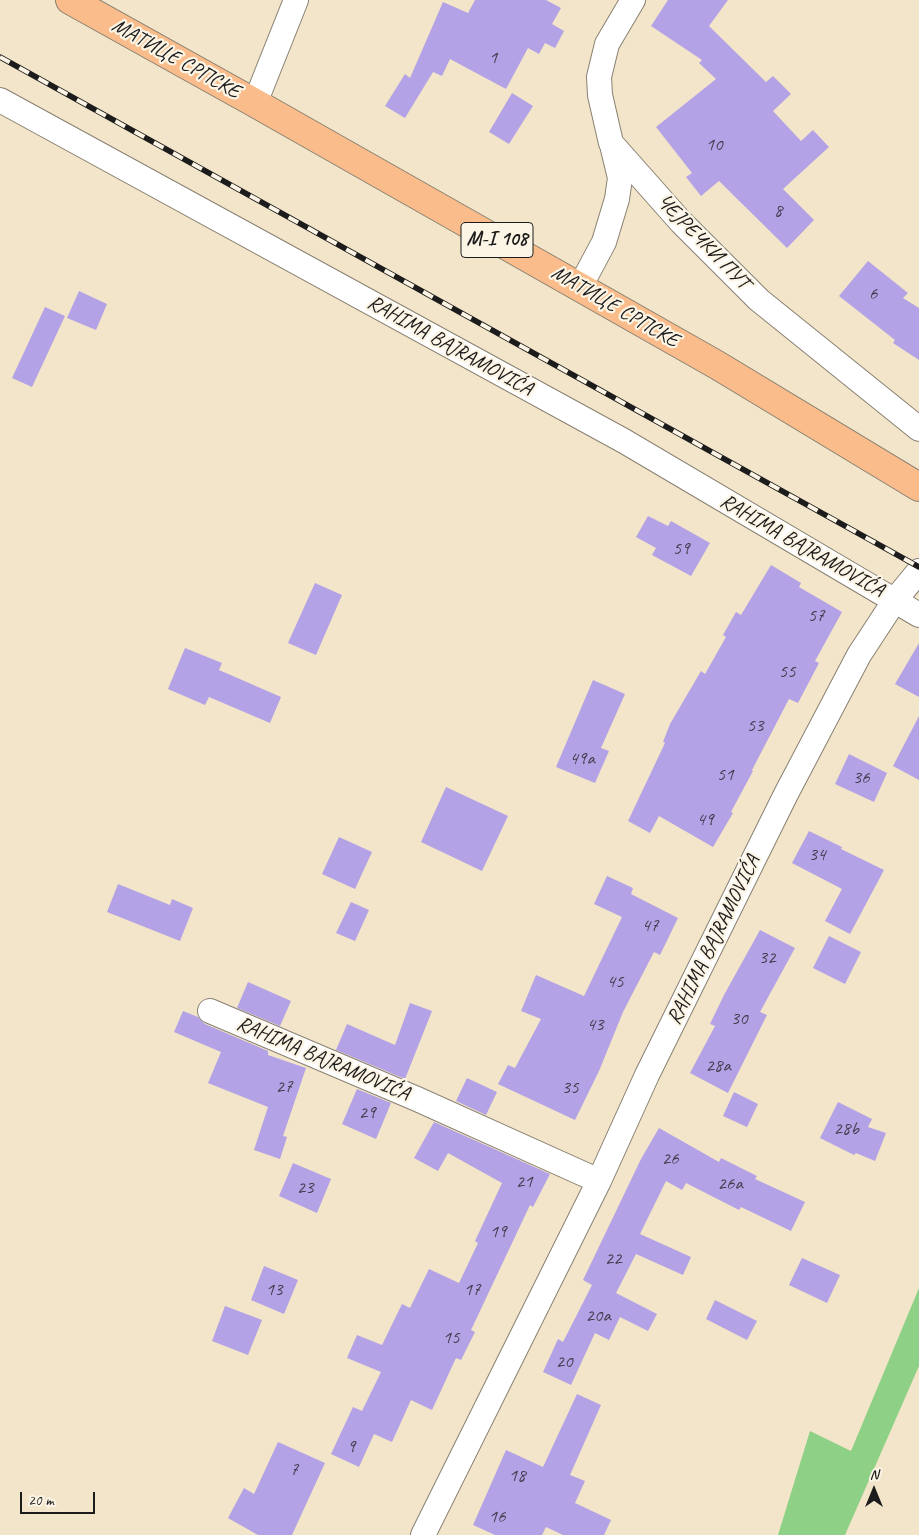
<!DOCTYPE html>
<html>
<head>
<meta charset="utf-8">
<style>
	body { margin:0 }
	#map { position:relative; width:919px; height:1535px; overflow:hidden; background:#f3e5c9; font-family:Caveat,sans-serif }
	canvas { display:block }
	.north { position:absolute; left:849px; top:1465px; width:50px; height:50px; -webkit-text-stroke:4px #fcf5e5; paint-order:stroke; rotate:0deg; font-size:14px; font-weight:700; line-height:20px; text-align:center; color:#1c1c1c }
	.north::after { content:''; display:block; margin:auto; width:18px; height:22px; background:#1c1c1c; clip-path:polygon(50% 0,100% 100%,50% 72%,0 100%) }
	.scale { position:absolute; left:20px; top:1492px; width:75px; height:22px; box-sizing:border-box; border:2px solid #1c1c1c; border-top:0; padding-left:6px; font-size:15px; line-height:18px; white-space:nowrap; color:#1c1c1c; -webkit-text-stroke:4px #fcf5e5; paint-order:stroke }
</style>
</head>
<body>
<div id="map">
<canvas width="919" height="1535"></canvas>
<div class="north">N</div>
<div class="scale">20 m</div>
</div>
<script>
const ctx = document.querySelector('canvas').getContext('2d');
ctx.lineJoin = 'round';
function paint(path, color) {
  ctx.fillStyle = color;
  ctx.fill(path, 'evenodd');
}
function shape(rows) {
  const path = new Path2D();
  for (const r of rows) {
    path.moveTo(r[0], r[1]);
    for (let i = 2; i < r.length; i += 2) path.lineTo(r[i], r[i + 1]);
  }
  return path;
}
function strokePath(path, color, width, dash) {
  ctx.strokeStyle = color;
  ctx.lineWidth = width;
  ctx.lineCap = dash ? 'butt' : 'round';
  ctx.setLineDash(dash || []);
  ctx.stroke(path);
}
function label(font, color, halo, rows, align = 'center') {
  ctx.font = font + ' Caveat,sans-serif';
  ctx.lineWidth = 4.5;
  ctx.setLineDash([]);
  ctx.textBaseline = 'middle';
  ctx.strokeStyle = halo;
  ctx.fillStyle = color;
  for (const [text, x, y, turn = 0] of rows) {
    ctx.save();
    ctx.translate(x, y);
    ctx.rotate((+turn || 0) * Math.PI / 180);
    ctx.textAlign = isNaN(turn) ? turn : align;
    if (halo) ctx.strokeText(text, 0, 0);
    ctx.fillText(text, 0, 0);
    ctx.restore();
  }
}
paint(shape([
	[919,1288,919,1366,845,1535,778,1535,810,1431,851,1451]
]), '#8fd087');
paint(shape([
	[475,0,546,0,561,8,552,24,564,31,555,48,545,43,539,54,528,48,506,89,450,59,442,76,433,72,405,118,385,106,405,74,410,78,443,2,468,13],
	[668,0,728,0,709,26,766,82,773,76,791,94,773,111,801,141,813,130,829,147,783,189,814,220,787,248,719,181,701,196,686,177,692,173,656,127,716,79,699,63,702,60,651,26],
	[512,93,533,106,509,144,489,132],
	[868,261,908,293,903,298,919,308,919,360,893,343,895,340,839,296],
	[79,291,107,304,96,330,67,318],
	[45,307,65,316,32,387,12,378],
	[648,516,668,526,671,521,710,543,691,576,652,555,656,548,636,537],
	[771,565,801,583,799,587,842,612,815,661,819,663,798,703,789,699,752,770,753,771,731,812,733,813,713,847,659,816,650,833,628,821,665,743,663,742,670,724,701,671,705,674,726,637,723,635,736,612,741,615],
	[315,583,342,595,316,655,288,643],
	[919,643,919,697,895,684],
	[185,648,222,663,219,670,281,697,270,723,209,697,205,705,168,689],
	[593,680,625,694,601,748,609,751,595,783,556,767],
	[919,716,919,780,893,766],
	[849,754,887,773,874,802,835,784],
	[446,787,508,816,482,871,421,842],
	[809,831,842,847,841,849,884,870,850,934,825,921,842,889,792,863],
	[339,837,372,852,355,889,322,874],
	[607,876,633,888,631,894,678,918,660,955,654,952,623,1012,599,1071,575,1120,498,1084,508,1065,515,1068,541,1019,521,1011,536,975,584,996,622,917,594,904],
	[118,884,170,905,172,899,193,908,180,941,107,912],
	[351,902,369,910,355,941,336,933],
	[760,930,795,948,760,1012,767,1015,728,1093,690,1073,715,1026,710,1024,724,995],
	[829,936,861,952,845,984,813,968],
	[248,982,291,1001,280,1026,237,1008],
	[410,1003,432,1011,405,1079,336,1050,347,1024,395,1045],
	[183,1011,198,1017,205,1024,268,1051,268,1055,306,1068,283,1136,287,1137,280,1159,254,1150,268,1107,208,1083,221,1052,174,1032],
	[467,1078,497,1092,486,1115,456,1101],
	[357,1089,391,1103,376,1139,342,1124],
	[734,1092,758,1104,747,1127,723,1116],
	[838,1102,872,1119,868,1127,886,1133,875,1161,856,1153,854,1155,820,1138],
	[434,1122,550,1174,533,1207,530,1205,471,1330,475,1332,461,1360,456,1358,432,1410,411,1400,392,1442,374,1434,359,1467,331,1454,353,1407,362,1411,381,1372,347,1358,357,1335,382,1345,402,1304,410,1308,429,1269,459,1283,478,1243,475,1241,502,1183,448,1153,438,1171,414,1158],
	[659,1128,719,1162,721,1158,757,1176,755,1179,805,1202,791,1231,741,1207,739,1210,686,1183,682,1190,666,1181,640,1234,691,1257,683,1275,636,1254,616,1293,657,1314,648,1331,620,1317,609,1340,595,1333,571,1385,543,1372,558,1339,563,1342,592,1285,583,1280,641,1159],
	[293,1163,331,1179,317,1213,279,1196],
	[802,1258,840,1275,827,1303,789,1285],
	[264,1266,298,1280,284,1314,251,1300],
	[715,1300,757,1321,747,1340,706,1319],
	[225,1306,262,1320,248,1355,212,1341],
	[577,1394,601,1405,570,1475,585,1481,575,1503,611,1520,604,1535,563,1535,546,1527,542,1535,495,1535,473,1525,506,1450,543,1467],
	[278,1442,325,1463,292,1535,258,1535,228,1518,244,1488,254,1494]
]), '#b3a2e5');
const street = shape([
	[633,0,607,44,599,77,600,95,611,143,681,222,759,300,919,429],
	[0,100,624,441,919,615],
	[255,103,296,0],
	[580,287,604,242,617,199,620,178,612,145],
	[210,1011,417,1099,599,1181],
	[423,1535,599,1181,647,1075,786,794,859,655,895,600,919,571]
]);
const primary = shape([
	[70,0,255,103,717,365,919,487]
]);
strokePath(street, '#888072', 26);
strokePath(primary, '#888072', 30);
strokePath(street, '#fff', 24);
strokePath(primary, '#f9bc8a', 28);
const rail = shape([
	[0,57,919,567]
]);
strokePath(rail, '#1c1c1c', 5.5);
strokePath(rail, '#fcf5e5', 4, [11]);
label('19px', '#423e4e', null, [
	["1",493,58],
	["10",714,145],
	["8",778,211],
	["6",873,294],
	["59",681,549],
	["57",816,616],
	["55",787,672],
	["53",755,726],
	["49a",582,759],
	["51",725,775],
	["36",861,778],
	["49",705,820],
	["34",817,855],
	["47",650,926],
	["32",767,958],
	["45",615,982],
	["30",739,1019],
	["43",595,1025],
	["28a",718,1066],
	["27",284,1087],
	["35",570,1088],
	["29",367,1113],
	["28b",846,1129],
	["26",670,1159],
	["21",524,1182],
	["26a",730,1184],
	["23",305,1188],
	["19",498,1232],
	["22",613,1259],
	["13",274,1290],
	["17",472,1290],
	["20a",598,1316],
	["15",451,1338],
	["20",564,1362],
	["9",351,1447],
	["7",294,1470],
	["18",517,1476],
	["16",497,1517]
]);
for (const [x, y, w] of [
	[497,240,72]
]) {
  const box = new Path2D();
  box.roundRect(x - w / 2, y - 17.5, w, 35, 4);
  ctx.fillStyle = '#fcf5e5';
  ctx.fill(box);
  strokePath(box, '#1c1c1c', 1);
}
label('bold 20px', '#1c1c1c', null, [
	["M-I 108",497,240]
]);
label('21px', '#1c1c1c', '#fcf5e5', [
	["МАТИЦЕ СРПСКЕ",176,59,29],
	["ЧЕЈРЕЧКИ ПУТ",703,242,46],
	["МАТИЦЕ СРПСКЕ",615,307,30],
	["RAHIMA BAJRAMOVIĆA",450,346,29],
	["RAHIMA BAJRAMOVIĆA",802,546,30],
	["RAHIMA BAJRAMOVIĆA",714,940,-64],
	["RAHIMA BAJRAMOVIĆA",323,1059,23]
]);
</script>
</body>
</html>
